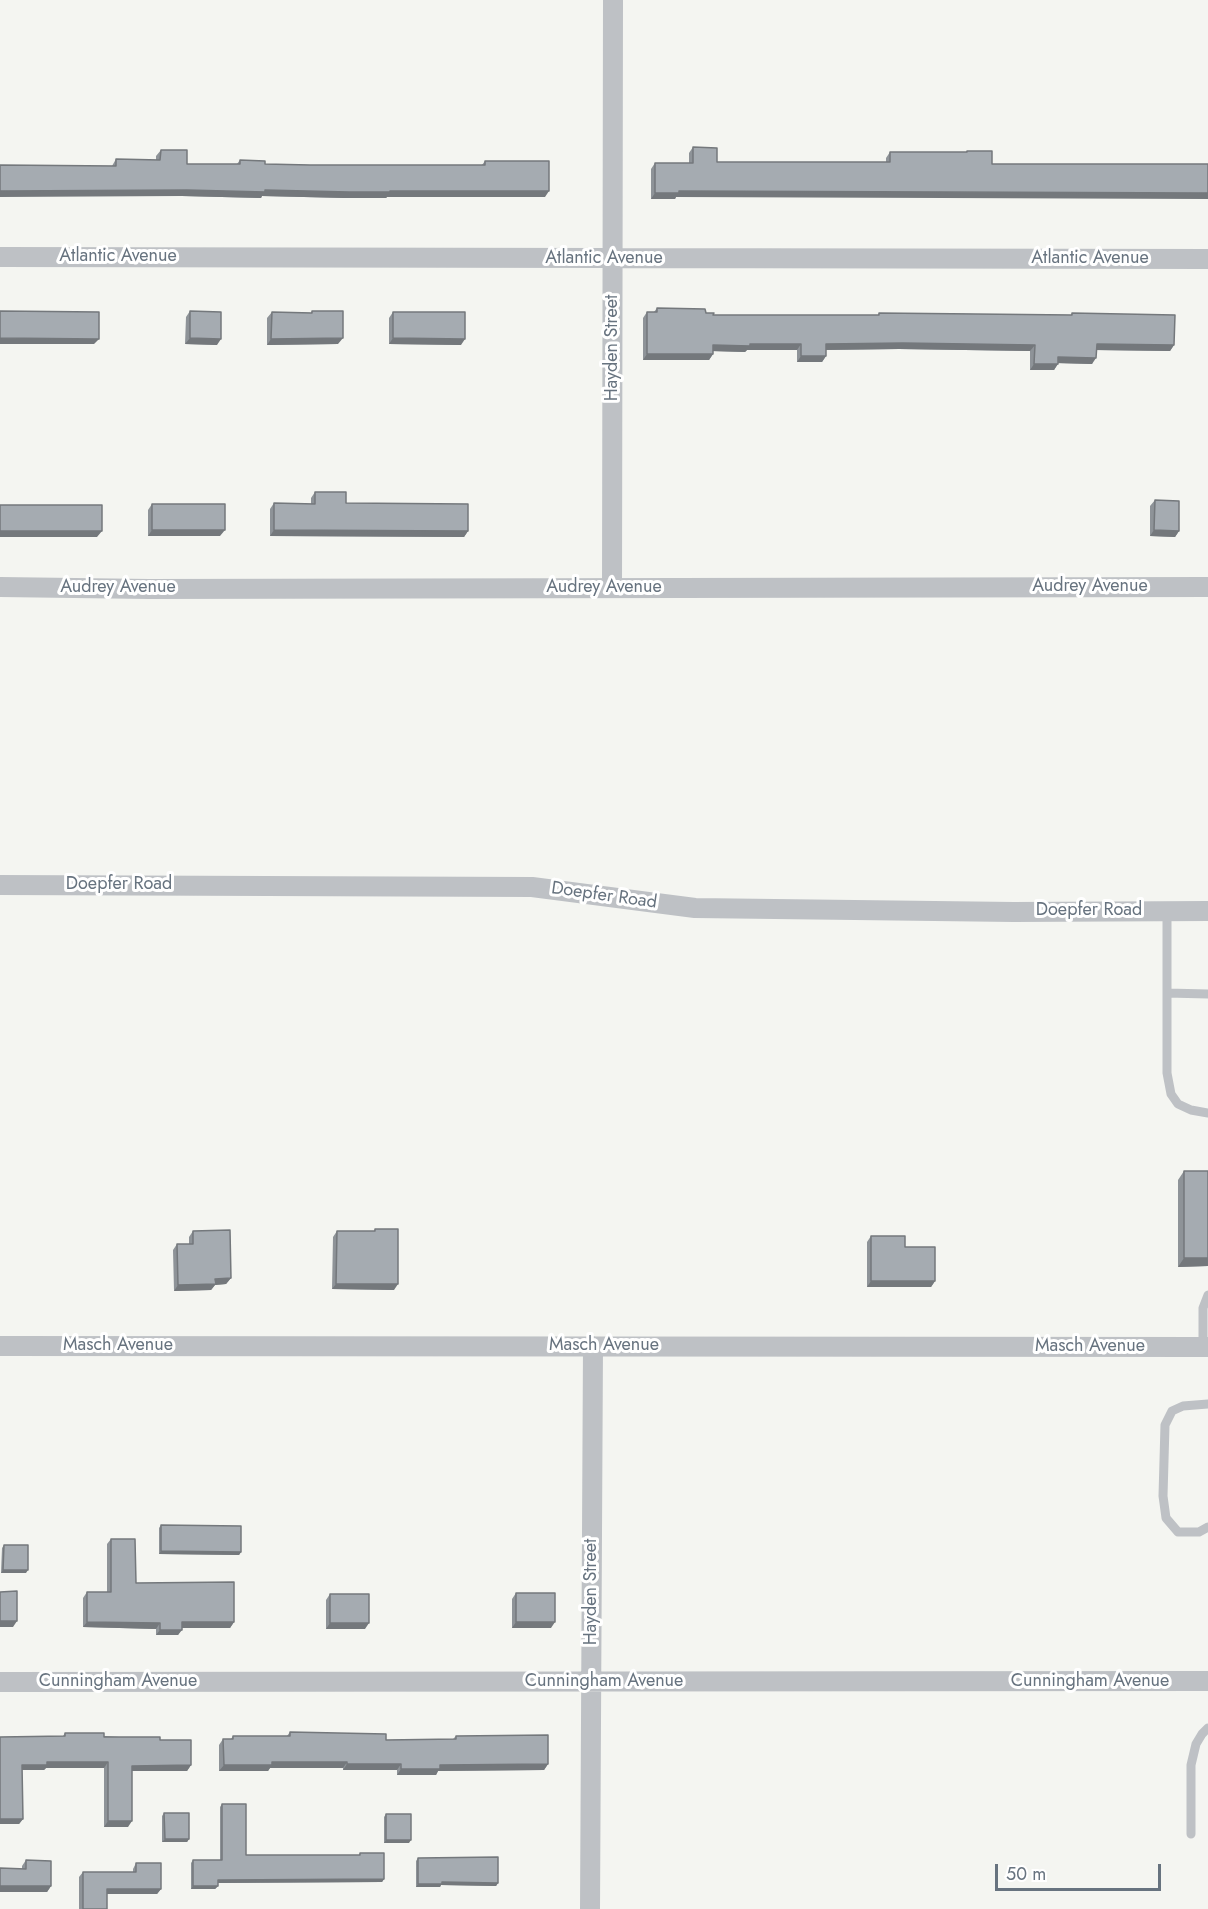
<!DOCTYPE html>
<html>
<head>
<meta charset="utf-8">
<style>
	body { margin:0 }
	#map { position:relative; width:1208px; height:1909px; overflow:hidden; background:#f4f5f1; font-family:Jost,sans-serif }
	canvas { display:block }
	.scale { position:absolute; left:995px; top:1864px; width:166px; height:27px; box-sizing:border-box; border:3px solid #67737f; border-top:0; padding-left:8px; font-size:18px; line-height:21px; white-space:nowrap; color:#67737f; -webkit-text-stroke:4px #fff; paint-order:stroke }
</style>
</head>
<body>
<div id="map">
<canvas width="1208" height="1909"></canvas>
<div class="scale">50 m</div>
</div>
<script>
const ctx = document.querySelector('canvas').getContext('2d');
ctx.lineJoin = 'round';
function shape(rows) {
  const path = new Path2D();
  for (const r of rows) {
    path.moveTo(r[0], r[1]);
    for (let i = 2; i < r.length; i += 2) path.lineTo(r[i], r[i + 1]);
  }
  return path;
}
function strokePath(path, color, width, dash) {
  ctx.strokeStyle = color;
  ctx.lineWidth = width;
  ctx.lineCap = dash ? 'butt' : 'round';
  ctx.setLineDash(dash || []);
  ctx.stroke(path);
}
function paint(path, color) {
  ctx.fillStyle = color;
  ctx.fill(path, 'evenodd');
}
function label(font, color, halo, rows, align = 'center') {
  ctx.font = font + ' Jost,sans-serif';
  ctx.lineWidth = 6;
  ctx.setLineDash([]);
  ctx.textBaseline = 'middle';
  ctx.strokeStyle = halo;
  ctx.fillStyle = color;
  for (const [text, x, y, turn = 0] of rows) {
    ctx.save();
    ctx.translate(x, y);
    ctx.rotate((+turn || 0) * Math.PI / 180);
    ctx.textAlign = isNaN(turn) ? turn : align;
    if (halo) ctx.strokeText(text, 0, 0);
    ctx.fillText(text, 0, 0);
    ctx.restore();
  }
}
strokePath(shape([
	[1167,911,1167,1073,1171,1094,1178,1104,1191,1110,1208,1113],
	[1167,993,1208,994],
	[1203,1347,1203,1308,1208,1295],
	[1208,1404,1183,1406,1172,1411,1165,1425,1163,1496,1166,1518,1178,1532,1199,1532,1208,1527],
	[1191,1834,1191,1765,1196,1744,1202,1734,1208,1728]
]), '#bec1c5', 9);
strokePath(shape([
	[0,257,1208,259],
	[0,587,149,589,1208,587],
	[612,588,613,0],
	[0,885,532,887,695,908,1014,912,1208,911],
	[0,1346,1208,1347],
	[0,1682,1208,1681],
	[590,1909,593,1346]
]), '#bec1c5', 20);
paint(shape([
	[693,147,717,162,886,162,886,158,890,152,966,152,967,151,992,164,676,197,675,199,651,199,651,169,655,163,689,163,689,153],
	[161,150,187,164,237,164,240,160,265,164,310,165,482,165,485,161,545,197,387,197,386,198,345,198,262,196,261,198,182,196,112,166,116,159,156,160,156,156],
	[657,308,706,313,713,315,878,315,879,313,1071,315,1072,313,1174,345,1170,351,1097,350,1092,364,1058,363,1054,370,1030,370,1030,351,899,349,826,350,826,356,822,362,797,362,797,350,747,350,745,352,713,351,713,354,709,360,643,360,643,318,647,312,654,312],
	[190,311,217,345,185,344,186,317],
	[312,311,338,344,267,345,267,318,272,312,311,313],
	[393,312,461,345,389,344,389,318],
	[315,492,346,503,468,531,464,537,270,536,270,509,274,503,311,504,311,498],
	[1155,500,1179,531,1175,537,1150,536,1150,506],
	[152,504,220,536,148,536,148,510],
	[1184,1171,1208,1266,1178,1267,1178,1180],
	[375,1229,394,1290,332,1289,333,1237,337,1231,374,1231],
	[193,1231,231,1278,226,1284,215,1285,211,1290,174,1291,173,1250,177,1244,189,1244,189,1237],
	[871,1236,905,1247,935,1281,931,1287,867,1287,867,1242],
	[161,1525,241,1552,239,1555,159,1554,159,1528],
	[111,1539,136,1583,234,1622,230,1628,182,1628,178,1635,156,1635,156,1629,83,1627,83,1598,87,1592,107,1592,107,1544],
	[4,1545,26,1573,1,1573,2,1548],
	[516,1593,551,1628,512,1628,512,1599],
	[330,1594,365,1629,326,1629,326,1600],
	[290,1732,386,1740,453,1739,456,1736,548,1764,544,1770,438,1771,436,1775,397,1775,397,1770,343,1770,343,1768,270,1768,268,1771,219,1771,219,1745,223,1739,231,1739,233,1736,287,1736],
	[65,1733,160,1740,191,1765,187,1771,132,1771,128,1827,104,1827,104,1768,46,1768,44,1770,22,1770,23,1819,19,1824,0,1737,63,1736],
	[222,1804,246,1855,359,1855,360,1853,384,1879,382,1882,218,1883,218,1886,215,1889,191,1889,191,1863,193,1860,220,1860,220,1807],
	[164,1813,189,1839,187,1842,162,1842,162,1816],
	[386,1814,409,1843,384,1843,384,1817],
	[418,1858,498,1883,496,1886,441,1885,440,1887,416,1887,416,1861],
	[26,1860,51,1886,47,1892,22,1869,22,1866],
	[136,1863,161,1889,157,1894,107,1894,107,1909,79,1909,79,1877,83,1872,133,1872,133,1869]
]), '#8e9398');
paint(shape([
	[265,190,390,191,549,191,545,197,387,197,386,198,345,198,262,196,261,198,182,196,0,197,0,191],
	[679,191,1208,193,1208,199,676,197,675,199,651,199,655,193],
	[0,338,99,339,94,344,0,344],
	[190,338,221,339,217,345,185,344],
	[343,338,338,344,267,345,271,339],
	[393,338,465,339,461,345,389,344],
	[903,343,1035,345,1030,351,899,349,822,350,826,344],
	[750,344,801,344,797,350,747,350,745,352,709,351,713,345],
	[1097,344,1174,345,1170,351,1093,350],
	[647,354,713,354,709,360,643,360],
	[801,356,826,356,822,362,797,362],
	[1058,357,1096,358,1092,364,1054,363],
	[1034,364,1058,364,1054,370,1030,370],
	[152,530,225,530,220,536,148,536],
	[274,530,468,531,464,537,270,536],
	[1154,530,1179,531,1175,537,1150,536],
	[0,531,102,531,97,537,0,537],
	[1184,1258,1208,1258,1208,1266,1178,1267],
	[231,1278,226,1284,215,1285,211,1290,174,1291,178,1285,215,1279],
	[871,1281,935,1281,931,1287,867,1287],
	[336,1284,398,1284,394,1290,332,1289],
	[161,1551,241,1552,239,1555,159,1554],
	[3,1570,28,1570,26,1573,1,1573],
	[0,1621,17,1621,13,1627,0,1627],
	[87,1622,160,1623,156,1629,83,1627],
	[182,1622,234,1622,230,1628,178,1628],
	[516,1622,555,1622,551,1628,512,1628],
	[330,1623,369,1623,365,1629,326,1629],
	[160,1630,182,1630,178,1635,156,1635],
	[47,1762,108,1762,104,1768,46,1768,44,1770,19,1770,22,1765],
	[272,1762,347,1762,343,1768,270,1768,268,1771,219,1771,224,1765],
	[347,1764,401,1764,397,1770,343,1770],
	[548,1764,544,1770,438,1771,436,1775,397,1775,401,1769,440,1765],
	[191,1765,187,1771,129,1771,132,1766],
	[0,1819,23,1819,19,1824,0,1824],
	[108,1821,132,1821,128,1827,104,1827],
	[165,1839,189,1839,187,1842,162,1842],
	[386,1840,411,1840,409,1843,384,1843],
	[384,1879,382,1882,215,1883,218,1880],
	[442,1882,498,1883,496,1886,441,1885,440,1887,416,1887,418,1884],
	[0,1886,51,1886,47,1892,0,1892],
	[193,1886,218,1886,215,1889,191,1889],
	[107,1889,161,1889,157,1894,104,1894]
]), '#74787c');
const building = shape([
	[693,147,717,148,717,162,890,162,890,152,967,152,967,151,992,151,992,164,1208,164,1208,193,679,191,679,193,655,193,655,163,693,163,693,147],
	[161,150,187,150,187,164,240,164,240,160,265,161,265,164,310,165,485,165,485,161,549,161,549,191,390,191,390,192,349,192,265,190,265,192,187,190,0,191,0,165,116,166,116,159,160,160,161,150],
	[657,308,705,309,706,313,714,313,713,315,879,315,879,313,1072,315,1072,313,1175,315,1174,345,1097,344,1096,358,1058,357,1058,364,1034,364,1035,345,903,343,826,344,826,356,801,356,801,344,750,344,750,346,713,345,713,354,647,354,647,312,657,312,657,308],
	[0,311,99,312,99,339,0,338,0,311],
	[190,311,221,312,221,339,190,338,190,311],
	[312,311,343,311,343,338,271,339,272,312,312,313,312,311],
	[393,312,465,312,465,339,393,338,393,312],
	[315,492,346,492,346,503,468,504,468,531,274,530,274,503,315,504,315,492],
	[1155,500,1179,501,1179,531,1154,530,1155,500],
	[152,504,225,504,225,530,152,530,152,504],
	[0,505,102,505,102,531,0,531,0,505],
	[1184,1171,1208,1171,1208,1258,1184,1258,1184,1171],
	[375,1229,398,1229,398,1284,336,1284,337,1231,375,1231,375,1229],
	[230,1230,231,1278,215,1279,216,1284,178,1285,177,1244,193,1244,193,1231,230,1230],
	[871,1236,905,1236,905,1247,935,1247,935,1281,871,1281,871,1236],
	[161,1525,241,1526,241,1552,161,1551,161,1525],
	[111,1539,135,1539,136,1583,234,1582,234,1622,182,1622,182,1630,160,1630,160,1623,87,1622,87,1592,111,1592,111,1539],
	[4,1545,28,1545,28,1570,3,1570,4,1545],
	[17,1591,17,1621,0,1621,0,1592,17,1591],
	[516,1593,555,1593,555,1622,516,1622,516,1593],
	[330,1594,369,1594,369,1623,330,1623,330,1594],
	[290,1732,386,1734,386,1740,456,1739,456,1736,548,1735,548,1764,440,1765,440,1769,401,1769,401,1764,347,1764,347,1762,272,1762,272,1765,224,1765,223,1739,233,1739,233,1736,290,1736,290,1732],
	[65,1733,104,1733,104,1737,160,1737,160,1740,191,1740,191,1765,132,1766,132,1821,108,1821,108,1762,47,1762,47,1765,22,1765,23,1819,0,1819,0,1737,65,1736,65,1733],
	[222,1804,246,1804,246,1855,360,1855,360,1853,384,1853,384,1879,218,1880,218,1886,193,1886,193,1860,222,1860,222,1804],
	[164,1813,189,1813,189,1839,165,1839,164,1813],
	[386,1814,411,1814,411,1840,386,1840,386,1814],
	[498,1857,498,1883,442,1882,442,1884,418,1884,418,1858,498,1857],
	[26,1860,51,1861,51,1886,0,1886,0,1868,26,1869,26,1860],
	[136,1863,161,1863,161,1889,107,1889,107,1909,83,1909,83,1872,136,1872,136,1863]
]);
paint(building, '#a5abb1');
strokePath(building, '#74787c', 1.5);
label('18px', '#67737f', '#fff', [
	["Atlantic Avenue",118,257],
	["Atlantic Avenue",604,259],
	["Atlantic Avenue",1090,259],
	["Hayden Street",613,348,-90],
	["Audrey Avenue",1090,587],
	["Audrey Avenue",118,588],
	["Audrey Avenue",604,588],
	["Doepfer Road",119,885],
	["Doepfer Road",604,896,8],
	["Doepfer Road",1089,911],
	["Masch Avenue",118,1346],
	["Masch Avenue",604,1346],
	["Masch Avenue",1090,1347],
	["Hayden Street",592,1592,-90],
	["Cunningham Avenue",118,1682],
	["Cunningham Avenue",604,1682],
	["Cunningham Avenue",1090,1682]
]);
</script>
</body>
</html>
